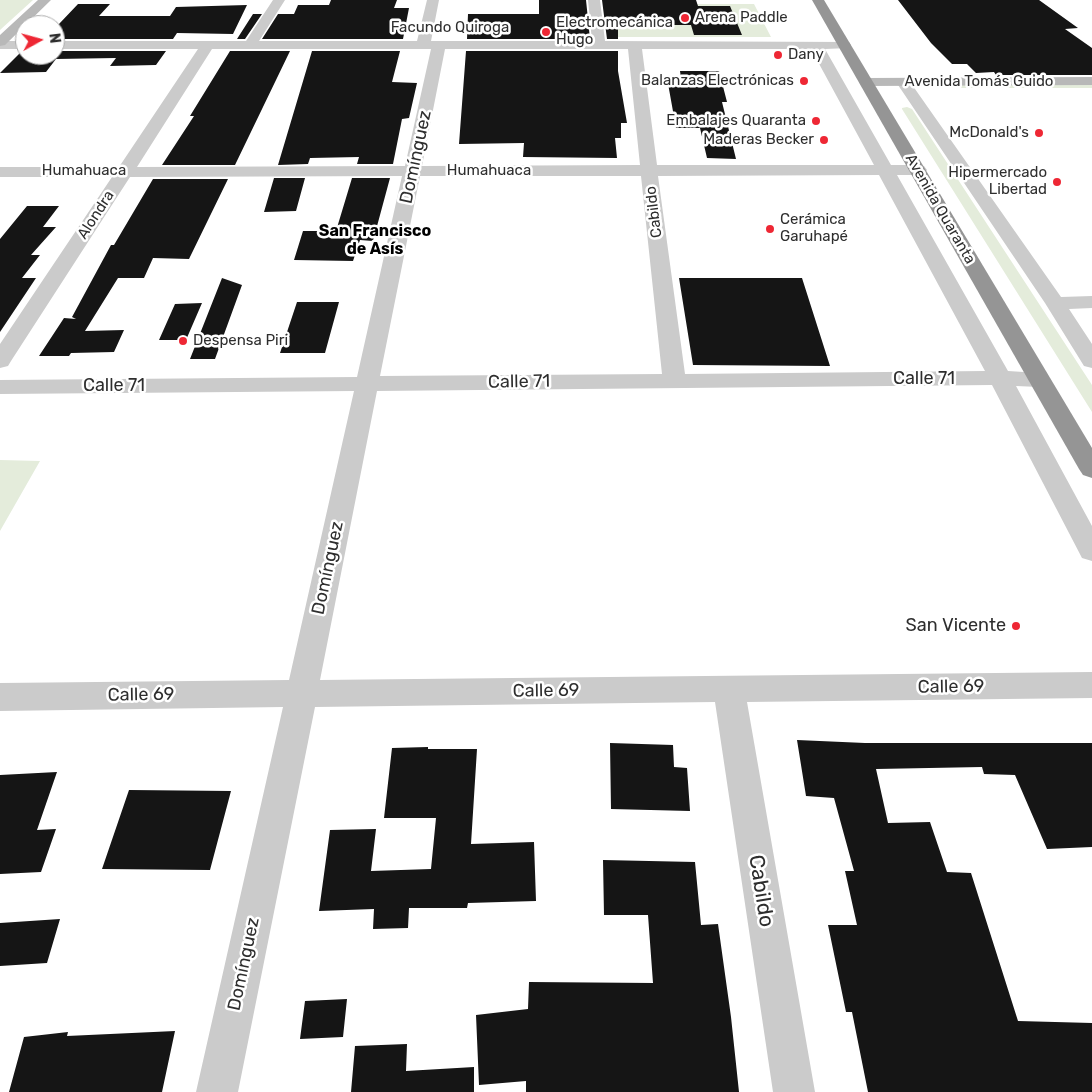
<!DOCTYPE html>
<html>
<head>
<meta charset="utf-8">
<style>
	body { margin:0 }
	#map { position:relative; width:1092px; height:1092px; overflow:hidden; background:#fff; font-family:Rubik,sans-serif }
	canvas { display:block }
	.north { position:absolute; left:15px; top:15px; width:50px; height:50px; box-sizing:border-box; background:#fff; border:1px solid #ababab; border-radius:50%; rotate:83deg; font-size:14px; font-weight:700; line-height:20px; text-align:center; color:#2e2e2e }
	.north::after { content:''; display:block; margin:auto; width:18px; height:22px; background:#ee2734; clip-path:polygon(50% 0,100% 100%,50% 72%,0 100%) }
</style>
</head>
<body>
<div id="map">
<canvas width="1092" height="1092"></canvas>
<div class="north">N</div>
</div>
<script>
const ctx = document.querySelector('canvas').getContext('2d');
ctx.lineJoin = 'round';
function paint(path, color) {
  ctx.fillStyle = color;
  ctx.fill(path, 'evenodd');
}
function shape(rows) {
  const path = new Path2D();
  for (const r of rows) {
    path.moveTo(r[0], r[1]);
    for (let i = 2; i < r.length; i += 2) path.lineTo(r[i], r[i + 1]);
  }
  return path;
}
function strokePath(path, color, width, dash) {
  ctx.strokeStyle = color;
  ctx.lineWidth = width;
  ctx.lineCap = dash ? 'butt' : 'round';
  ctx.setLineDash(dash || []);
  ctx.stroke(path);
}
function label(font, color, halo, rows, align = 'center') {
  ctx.font = font + ' Rubik,sans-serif';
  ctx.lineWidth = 5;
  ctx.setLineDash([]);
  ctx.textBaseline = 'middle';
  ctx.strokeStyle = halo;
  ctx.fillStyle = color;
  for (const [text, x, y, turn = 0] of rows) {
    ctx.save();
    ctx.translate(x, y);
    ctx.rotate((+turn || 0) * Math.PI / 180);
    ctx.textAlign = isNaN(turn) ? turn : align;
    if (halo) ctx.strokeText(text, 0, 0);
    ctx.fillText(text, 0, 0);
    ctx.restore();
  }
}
paint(shape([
	[0,0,33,0,0,30],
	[606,4,754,4,771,37,609,37],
	[950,83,1092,83,1092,88,953,88],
	[907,107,912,109,1092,385,1092,412,902,109,902,108],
	[0,460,40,461,0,531]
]), '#e4ecdb');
paint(shape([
	[331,0,397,0,394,8,409,8,403,39,262,39,278,14,294,14,298,5,329,5],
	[539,0,586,0,590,39,467,39,468,14,539,14],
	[602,0,696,0,698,6,730,6,742,35,694,35,691,25,618,25,618,39,607,39],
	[898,0,1039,0,1078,28,1065,29,1092,48,1092,75,996,75,994,72,976,73,967,64,952,64,931,43],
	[78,4,110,4,99,16,170,16,176,7,247,5,233,34,177,33,173,39,55,39,55,25,48,25,59,24],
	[253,14,262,14,245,39,237,39],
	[22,51,25,51,25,55,55,55,55,51,166,51,156,65,110,66,116,58,56,59,46,72,0,73],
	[230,51,290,51,235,165,162,165,194,116,190,116],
	[312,51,400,51,392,82,417,83,409,118,402,119,393,164,357,164,359,157,310,158,308,164,278,165],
	[466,51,618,51,618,71,627,123,621,123,621,138,615,138,617,158,523,157,524,143,459,144],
	[680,71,719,71,727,102,722,102,736,159,707,158,700,128,676,128,667,78,681,78],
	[274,178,305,178,296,211,264,212],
	[352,178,390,178,373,241,360,240,353,261,294,260,303,231,336,231],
	[153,179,228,179,189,259,153,258,144,278,118,278,85,331,124,330,114,352,71,353,69,356,39,356,64,318,76,319,72,317,111,245,114,245],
	[27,206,59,206,43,227,56,227,31,255,40,255,22,278,36,278,0,332,0,239],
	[222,278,242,285,215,359,190,359],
	[679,278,802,278,830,366,693,365],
	[297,302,339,302,325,353,280,353],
	[202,303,186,340,159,340,175,304],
	[797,740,865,743,1092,743,1092,847,1047,849,1015,775,984,774,982,767,876,769,888,823,930,822,947,872,971,873,1018,1021,1092,1023,1092,1092,868,1092,852,1012,846,1012,828,925,857,925,845,871,854,871,834,798,806,796],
	[610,743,673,745,674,767,687,768,690,811,611,809],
	[428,747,428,749,477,749,471,844,534,842,536,901,468,903,467,908,409,908,408,928,373,929,374,909,319,911,330,830,376,829,371,871,431,869,436,818,384,818,392,748],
	[57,772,37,830,56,829,41,872,0,874,0,775],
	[129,790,231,791,210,870,102,869],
	[603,860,695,862,701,925,718,924,731,1017,739,1092,526,1092,526,1081,479,1085,476,1015,528,1009,529,982,653,983,648,915,604,915],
	[60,919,47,963,0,966,0,923],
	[347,999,343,1037,300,1039,305,1001],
	[175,1031,162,1092,9,1092,24,1037,68,1032,67,1036],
	[407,1044,406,1071,474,1067,474,1092,351,1092,355,1046]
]), '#151515');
paint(shape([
	[273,0,285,0,259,41,417,41,427,0,439,0,431,41,592,41,588,0,600,0,605,41,849,42,851,45,849,48,825,49,891,165,918,165,924,166,927,170,924,174,918,175,897,175,1008,371,1039,373,1047,375,1050,380,1047,385,1039,387,1016,386,1092,526,1092,561,1082,558,992,385,377,391,320,680,1092,672,1092,698,747,702,815,1092,773,1092,715,702,315,707,238,1092,196,1092,283,707,0,711,0,683,289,680,354,391,0,394,0,380,357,377,402,176,130,177,11,361,8,366,0,368,0,344,112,177,0,177,0,167,119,167,198,49,55,49,55,41,246,41,273,0],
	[212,49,431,49,405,166,137,167,212,49],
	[445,49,628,49,640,165,422,166,445,49],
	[642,49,811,49,874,165,657,165,642,49],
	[879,175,985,371,685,374,658,176,879,175],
	[420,176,641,176,662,374,380,376,420,176],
	[0,41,25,41,25,49,0,49,0,41],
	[903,78,908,79,1061,297,1092,296,1092,308,1069,309,1092,344,1092,368,1084,366,1045,303,896,82,898,79,903,78]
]), '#cbcbcb');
paint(shape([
	[38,0,51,0,5,45,0,46,0,35,38,0],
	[1092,77,1092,85,866,86,861,85,859,82,861,79,866,78,1092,77]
]), '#b8b8b8');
paint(shape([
	[812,0,824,0,1092,448,1092,478,1083,475,1079,469,812,0]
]), '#959595');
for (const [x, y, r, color] of [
	[685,18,5,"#ee2734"],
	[546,32,5,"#ee2734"],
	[778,55,5,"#ee2734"],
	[804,81,5,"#ee2734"],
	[816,121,5,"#ee2734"],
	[1039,133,5,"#ee2734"],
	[824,140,5,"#ee2734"],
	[1057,182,5,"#ee2734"],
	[770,229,5,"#ee2734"],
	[183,341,5,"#ee2734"],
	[1016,626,5,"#ee2734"]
]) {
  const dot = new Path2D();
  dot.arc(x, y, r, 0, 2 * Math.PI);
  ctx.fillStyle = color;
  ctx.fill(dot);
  strokePath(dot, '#fff', 2);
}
label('15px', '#2e2e2e', '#fff', [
	["Arena Paddle",695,18],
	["Electromecánica",556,23],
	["Hugo",556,40],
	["Dany",788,55],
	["Balanzas Electrónicas",794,81,"right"],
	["Embalajes Quaranta",806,121,"right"],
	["McDonald's",1029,133,"right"],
	["Maderas Becker",814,140,"right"],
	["Hipermercado",1047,173,"right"],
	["Libertad",1047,190,"right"],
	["Cerámica",780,220],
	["Garuhapé",780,237],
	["Despensa Piri",193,341]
], 'left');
label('15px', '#2e2e2e', '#fff', [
	["Facundo Quiroga",450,28],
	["Avenida Tomás Guido",979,82],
	["Humahuaca",84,171],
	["Humahuaca",489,171],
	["Avenida Quaranta",940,209,60],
	["Cabildo",654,212,-97],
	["Alondra",96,215,-57]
]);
label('bold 16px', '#000', '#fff', [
	["San Francisco",375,231],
	["de Asís",375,249]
]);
label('18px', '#2e2e2e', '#fff', [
	["Domínguez",416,157,-78],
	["Calle 71",924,379],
	["Calle 71",519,382,-1],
	["Calle 71",114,386],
	["Domínguez",328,568,-78],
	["Calle 69",951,687,-1],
	["Calle 69",546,691,-1],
	["Calle 69",141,695,-1],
	["Domínguez",244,964,-78]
]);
label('18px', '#2e2e2e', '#fff', [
	["San Vicente",1006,626]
], 'right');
label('21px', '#2e2e2e', '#fff', [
	["Cabildo",761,891,81]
]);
</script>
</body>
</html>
